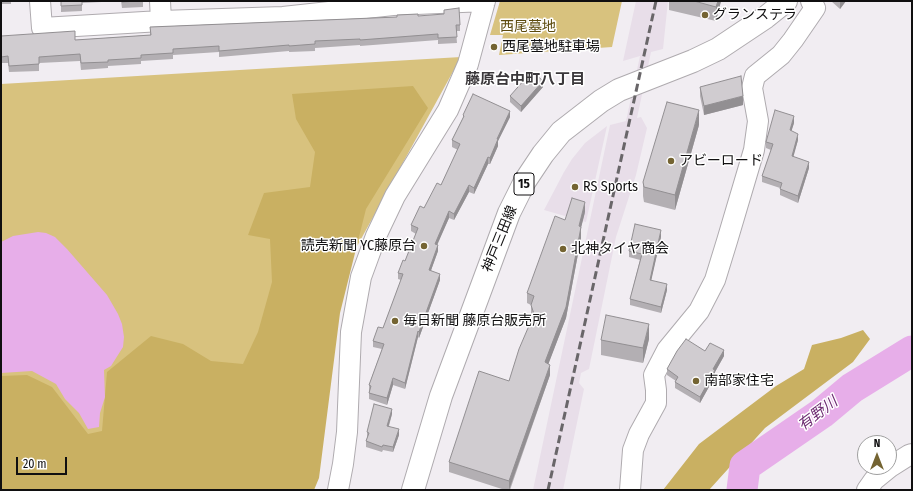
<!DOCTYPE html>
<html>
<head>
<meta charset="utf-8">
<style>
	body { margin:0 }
	#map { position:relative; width:913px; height:491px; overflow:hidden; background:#f1edf2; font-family:"Fira Sans Condensed",sans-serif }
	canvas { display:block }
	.frame { position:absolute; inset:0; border:2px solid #100f10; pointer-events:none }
	.north { position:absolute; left:857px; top:435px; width:40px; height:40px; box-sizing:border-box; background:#fff; border:1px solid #9f9f9f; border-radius:50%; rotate:0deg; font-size:11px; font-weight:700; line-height:16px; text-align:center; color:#100f10 }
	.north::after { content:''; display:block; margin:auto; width:14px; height:18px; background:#746432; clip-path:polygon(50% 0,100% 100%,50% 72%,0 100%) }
	.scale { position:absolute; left:16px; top:457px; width:51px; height:18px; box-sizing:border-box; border:2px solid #100f10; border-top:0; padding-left:5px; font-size:12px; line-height:14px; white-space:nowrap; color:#100f10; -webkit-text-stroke:3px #fff; paint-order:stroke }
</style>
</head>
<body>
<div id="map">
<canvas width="913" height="491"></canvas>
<div class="frame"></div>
<div class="north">N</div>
<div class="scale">20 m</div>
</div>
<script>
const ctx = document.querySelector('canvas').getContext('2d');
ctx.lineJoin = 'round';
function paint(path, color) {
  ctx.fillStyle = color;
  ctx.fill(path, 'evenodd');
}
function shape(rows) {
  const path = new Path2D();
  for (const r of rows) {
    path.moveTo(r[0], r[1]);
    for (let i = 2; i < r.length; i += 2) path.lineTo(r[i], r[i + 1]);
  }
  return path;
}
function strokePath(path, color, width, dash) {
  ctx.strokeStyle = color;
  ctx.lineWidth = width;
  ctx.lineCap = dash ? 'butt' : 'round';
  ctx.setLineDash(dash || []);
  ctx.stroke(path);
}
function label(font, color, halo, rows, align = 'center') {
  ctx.font = font + ' "Fira Sans Condensed","Noto Sans JP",sans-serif';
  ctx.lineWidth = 3;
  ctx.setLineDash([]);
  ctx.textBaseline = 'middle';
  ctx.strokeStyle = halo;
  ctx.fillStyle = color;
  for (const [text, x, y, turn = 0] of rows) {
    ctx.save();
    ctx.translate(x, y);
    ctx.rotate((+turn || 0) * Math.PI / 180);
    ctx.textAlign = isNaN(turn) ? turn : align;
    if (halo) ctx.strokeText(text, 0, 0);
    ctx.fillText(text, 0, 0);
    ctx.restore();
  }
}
paint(shape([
	[636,1,668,1,663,49,651,52,637,118,641,117,647,128,636,175,616,237,589,369,581,373,579,383,584,389,563,490,533,490,610,125,626,121,640,56,623,61],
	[607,126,586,222,544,210,564,172,572,159,585,143]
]), '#e8dee9');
paint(shape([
	[500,1,622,1,612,47,499,55,503,35,490,35],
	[461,57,344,270,240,379,131,443,1,490,1,84]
]), '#d8c27e');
paint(shape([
	[413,86,428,108,366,209,340,313,319,478,314,490,1,490,1,376,27,375,52,387,88,434,102,431,107,372,151,336,183,344,211,361,243,364,258,332,272,282,270,239,248,235,264,193,310,187,315,152,296,119,292,94],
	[863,330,870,339,853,362,765,428,709,490,663,490,699,444,776,386,804,369,812,345,841,338]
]), '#c9b062');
paint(shape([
	[38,232,46,233,55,237,67,249,107,295,118,314,122,324,124,337,123,347,111,366,104,370,105,397,100,413,99,427,88,429,79,413,65,399,56,384,32,371,1,373,1,242,13,236]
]), '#e7aee9');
strokePath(shape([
	[742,490,745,466,822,413,852,388,912,351]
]), '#e7aee9', 31);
const minor = shape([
	[40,1,42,28,161,21,283,17,393,5,485,1],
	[160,1,161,21],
	[338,490,343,464,347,432,351,332,361,277,376,236,395,196,448,110,468,64,485,1],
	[630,490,633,450,639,434,656,403,656,390,654,375,667,350,699,311,715,280,727,241,754,150,758,121,752,88,755,76,781,55,793,40,815,8,811,1],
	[867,490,874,480,890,467,909,455,912,454]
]);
const primary = shape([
	[413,490,441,396,509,213,525,181,543,154,561,132,601,101,619,90,693,61,718,49,766,17,786,1]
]);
strokePath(minor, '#afabaf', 22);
strokePath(primary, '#afabaf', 24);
strokePath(minor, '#fff', 20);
strokePath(primary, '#fff', 22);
strokePath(shape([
	[548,490,656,1]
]), '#696669', 3, [8, 4]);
paint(shape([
	[1,1,11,1,11,4,1,4],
	[61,1,143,1,143,7,122,8,121,1,82,3,82,11,61,12],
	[669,1,721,1,716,21,669,10],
	[831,1,846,1,840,9],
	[418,16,460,25,460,31,456,31,457,43,438,44,438,40,360,46,360,45,315,48,315,51,289,52,289,51,219,57,219,52,173,55,173,59,141,61,141,64,108,66,108,68,81,70,80,61,39,63,39,71,9,72,8,63,1,63,1,36,75,40,150,35,150,27],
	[543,87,521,112,510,102,510,96],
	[700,87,743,105,704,115,700,96],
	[463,115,510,117,498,141,498,146,490,164,488,164,474,194,469,192,454,220,449,218,437,244,438,251,431,270,440,280,419,338,418,337,405,389,393,385,387,405,369,399,369,385,382,349,373,347,373,341,383,328,401,280,398,279,398,273,405,261,416,234,411,231,411,225,441,185,458,150,452,147,452,140,463,118],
	[794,123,791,131,798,140,793,156,809,168,798,203,780,195,780,188,762,182,762,176,771,150,766,148,766,142],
	[699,125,675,210,644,202,643,196,643,182],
	[585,212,581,227,581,238,566,318,548,364,550,375,510,490,505,490,449,472,449,462,509,381,532,319,531,315,531,305,527,303,527,293],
	[661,237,651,280,667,290,661,313,630,305,630,299,640,260,629,257,629,251],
	[649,339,643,363,601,355,601,340],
	[705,351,724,356,715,372,715,376,700,403,675,388,675,382,676,381,667,375,667,369],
	[392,414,389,426,399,435,393,452,383,450,382,452,366,447,366,441,367,438,367,432]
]), '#b3afb3');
paint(shape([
	[718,1,721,1,716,21,716,7],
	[840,1,846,1,840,9],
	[543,81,543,87,521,112,521,106],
	[743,96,743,105,704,115,704,106],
	[699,110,699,125,675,210,675,195],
	[510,111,510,117,498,141,498,146,490,164,490,158,497,139],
	[794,116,794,123,790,136,790,130],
	[798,134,798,140,792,162,792,156],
	[488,157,488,164,474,194,474,188],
	[809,162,809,168,798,203,798,196],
	[469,185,469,192,454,220,454,214],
	[585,202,585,212,579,236,579,226],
	[449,211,449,218,435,250,435,244],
	[581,227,581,238,566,318,545,373,545,362],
	[661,230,661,237,650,286,650,280],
	[438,245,438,251,429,276,429,270],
	[440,274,440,280,419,338,419,332],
	[667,284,667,290,661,313,661,307],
	[649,324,649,339,643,363,643,348],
	[418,331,418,337,405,389,405,383],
	[724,350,724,356,715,372,715,376,700,403,700,397,713,369],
	[550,365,550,375,509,490,509,481],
	[393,378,393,385,387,405,387,398],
	[392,409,392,414,387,431,387,426],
	[399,429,399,435,393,452,393,447]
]), '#928f92');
const building = shape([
	[61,1,82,1,82,5,61,6,61,1],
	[122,1,137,1,122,2,122,1],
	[694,1,718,1,716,7,694,1],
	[459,8,460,25,456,25,457,37,438,38,438,34,360,40,360,39,315,41,315,44,289,46,289,45,219,51,219,46,173,49,173,53,141,55,141,58,108,60,108,62,81,63,80,54,39,57,39,64,9,66,8,56,1,57,1,36,75,31,75,40,151,35,150,27,349,19,397,17,397,15,418,14,418,16,444,14,444,10,459,8],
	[532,71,543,81,521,106,510,96,532,71],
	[741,76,743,96,704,106,700,87,741,76],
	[473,94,510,111,497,139,498,139,490,158,488,157,474,188,469,185,454,214,449,211,435,244,438,245,429,270,440,274,419,332,418,331,405,383,393,378,387,398,369,393,371,386,369,385,384,344,373,341,378,327,383,328,403,274,398,273,403,260,405,261,418,228,411,225,420,206,424,208,437,183,441,185,460,144,452,140,464,116,463,115,473,94],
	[667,102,699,110,675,195,644,187,643,182,667,102],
	[775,110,794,116,790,130,798,134,792,156,809,162,798,196,780,189,782,183,762,176,773,144,766,142,775,110],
	[572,198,585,202,579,226,581,227,566,307,545,362,550,365,509,481,449,462,479,371,509,381,519,349,534,314,531,305,534,296,527,293,555,216,565,220,572,198],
	[635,224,661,230,650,280,667,284,661,307,630,299,642,254,629,251,635,224],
	[606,315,649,324,643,348,601,340,606,315],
	[686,339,705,351,710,343,724,350,713,369,715,370,700,397,675,382,678,377,667,369,677,351,686,339],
	[374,404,392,409,387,426,399,429,393,447,383,445,382,447,366,441,369,433,367,432,374,404]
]);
paint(building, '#d0ccd0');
strokePath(building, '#928f92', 1);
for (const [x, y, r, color] of [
	[705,15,4,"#746432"],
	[494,47,4,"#746432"],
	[671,161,4,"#746432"],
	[575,187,4,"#746432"],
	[424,246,4,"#746432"],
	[563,249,4,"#746432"],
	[395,321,4,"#746432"],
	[696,381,4,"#746432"]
]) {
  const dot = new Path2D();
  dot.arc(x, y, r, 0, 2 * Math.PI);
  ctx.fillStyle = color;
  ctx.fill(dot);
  strokePath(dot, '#fff', 1.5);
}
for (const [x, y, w] of [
	[524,184,20]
]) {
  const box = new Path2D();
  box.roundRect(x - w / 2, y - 11, w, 22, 3);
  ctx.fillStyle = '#fff';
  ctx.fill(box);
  strokePath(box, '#100f10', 1);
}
label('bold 13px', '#100f10', null, [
	["15",524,184]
]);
label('14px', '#100f10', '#fff', [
	["グランステラ",713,15],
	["西尾墓地駐車場",502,47],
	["アビーロード",679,161],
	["RS Sports",583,187],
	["読売新聞 YC藤原台",416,246,"right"],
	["北神タイヤ商会",571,249],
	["毎日新聞 藤原台販売所",403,321],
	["南部家住宅",704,381]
], 'left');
label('14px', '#5c4a0d', '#fff', [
	["西尾墓地",528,27]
]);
label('14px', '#100f10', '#fff', [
	["神戸三田線",500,239,-68]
]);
label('bold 15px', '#3b383b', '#fff', [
	["藤原台中町八丁目",525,80]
]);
label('italic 15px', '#6d2b71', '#fff', [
	["有野川",818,414,-37]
]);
</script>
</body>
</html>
